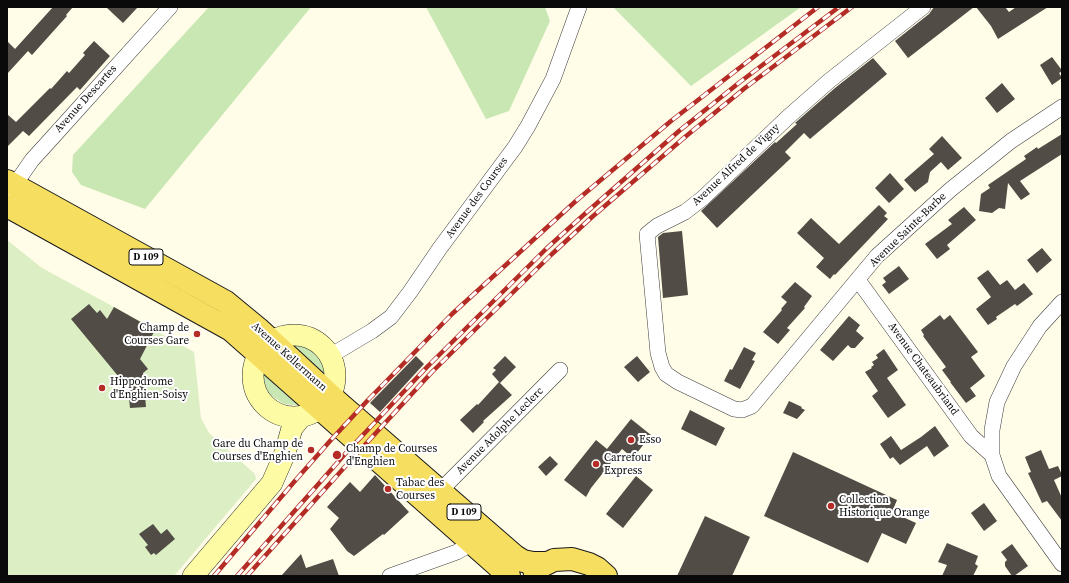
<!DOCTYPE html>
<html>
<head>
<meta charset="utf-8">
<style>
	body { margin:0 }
	#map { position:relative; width:1069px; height:583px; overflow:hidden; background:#fffce7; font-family:"Source Serif 4",serif }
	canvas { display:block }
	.frame { position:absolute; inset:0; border:8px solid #0a0a0a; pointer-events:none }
</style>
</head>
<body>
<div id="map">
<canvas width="1069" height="583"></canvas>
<div class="frame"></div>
</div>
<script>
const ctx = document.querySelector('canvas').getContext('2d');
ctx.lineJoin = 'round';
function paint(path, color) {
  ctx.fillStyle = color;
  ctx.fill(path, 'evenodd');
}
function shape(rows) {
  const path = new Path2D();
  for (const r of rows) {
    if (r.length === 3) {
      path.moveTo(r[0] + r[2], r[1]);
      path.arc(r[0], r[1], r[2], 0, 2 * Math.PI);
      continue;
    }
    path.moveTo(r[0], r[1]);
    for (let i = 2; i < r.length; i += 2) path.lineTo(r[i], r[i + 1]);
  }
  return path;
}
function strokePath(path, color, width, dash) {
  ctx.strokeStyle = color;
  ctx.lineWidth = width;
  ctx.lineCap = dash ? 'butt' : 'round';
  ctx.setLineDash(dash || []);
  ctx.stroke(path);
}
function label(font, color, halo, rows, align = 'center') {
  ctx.font = font + ' "Source Serif 4",serif';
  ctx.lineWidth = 4;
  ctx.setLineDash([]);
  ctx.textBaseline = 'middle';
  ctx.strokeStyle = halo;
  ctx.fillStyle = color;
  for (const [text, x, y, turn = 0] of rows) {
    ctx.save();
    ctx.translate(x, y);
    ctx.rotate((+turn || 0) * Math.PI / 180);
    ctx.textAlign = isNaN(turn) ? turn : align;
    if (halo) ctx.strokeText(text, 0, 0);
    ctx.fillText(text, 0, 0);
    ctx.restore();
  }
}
paint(shape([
	[209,7,311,7,145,209,81,185,72,172,73,155],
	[426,7,545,7,550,21,509,111,486,119],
	[613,7,801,7,691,86],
	[291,341,303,343,316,350,324,362,325,380,283,343],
	[261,367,303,404,293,405,284,404,269,394,262,382]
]), '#c9e7b3');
paint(shape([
	[7,240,42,268,114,307,194,352,201,418,209,433,255,474,256,479,174,576,7,576]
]), '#dceec4');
paint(shape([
	[53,7,73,7,66,15,67,16,32,55,28,51,7,74,7,41,15,49],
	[106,7,138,7,123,23],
	[934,7,974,7,908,58,895,41,929,14],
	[976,7,1005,7,1009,12,1016,7,1048,7,998,39,991,26],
	[94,41,110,56,80,90,77,87,29,136,23,131,7,147,7,114,16,122,50,88,51,89,67,71,69,73,85,55,83,53],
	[1052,57,1061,69,1061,72,1059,73,1062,78,1052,85,1040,65],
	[873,58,887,74,810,139,804,133,785,152,791,158,717,228,701,211,775,142,776,143,797,124,795,123,835,88],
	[1002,83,1015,99,997,113,985,98],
	[1062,134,1062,154,1020,181,1030,194,1021,200,1008,183,1005,209,999,208,992,213,979,211,981,194,990,188,988,185,1026,159,1024,156,1037,147,1038,149],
	[942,136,962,158,948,170,941,162,930,172,928,182,915,192,904,180,934,154,929,149],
	[890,173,904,189,889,203,875,188],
	[879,205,887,213,884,216,888,219,835,275,834,274,830,279,816,267,824,258,797,233,811,218,839,244],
	[964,207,976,220,947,245,950,249,937,259,925,244,952,224,948,220],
	[682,231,688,295,663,298,658,237,663,233],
	[1042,248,1052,260,1037,273,1027,260],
	[899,266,909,279,889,294,882,285,886,282,883,278],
	[988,270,1000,285,1007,280,1015,290,1024,283,1033,294,1017,306,1015,304,996,317,997,319,988,325,976,309,991,297,977,278],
	[795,282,812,296,804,307,805,308,787,328,790,330,778,344,763,332,782,310,781,309,787,302,781,297],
	[89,304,97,313,100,310,107,319,114,307,155,330,140,359,148,369,143,373,146,407,130,408,128,388,71,319],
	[940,315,944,320,950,315,978,352,971,357,985,376,970,388,976,396,966,403,950,382,951,382,942,370,946,367,923,336,924,335,921,330],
	[849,316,860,325,856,331,864,338,855,348,851,348,848,345,833,361,820,350],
	[744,347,756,353,752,360,755,361,740,389,724,381,730,369,732,370],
	[884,349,898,370,887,378,906,405,888,418,872,396,878,391,865,372,872,368,871,367,874,365,872,362,878,358,876,355],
	[416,356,424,364,380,412,370,403],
	[505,356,516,367,500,383,492,374,496,370,493,368],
	[637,356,650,372,638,382,624,367],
	[499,382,512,395,483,421,484,422,473,433,460,420,477,404,478,405],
	[789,401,802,407,801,408,805,410,797,419,783,413],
	[690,410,725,428,716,446,681,429],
	[631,419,651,435,633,458,622,449,591,488,586,497,564,480,596,440,607,449],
	[935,426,949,446,934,457,927,446,900,465,893,457,890,459,880,444,891,436,901,450,921,437],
	[1041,450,1049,469,1058,466,1062,475,1062,476,1054,480,1062,498,1062,521,1047,501,1042,503,1028,473,1031,472,1025,457],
	[793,452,897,500,892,512,916,523,906,544,882,533,868,563,764,516],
	[550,456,558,464,546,476,538,467],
	[375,475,409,512,384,535,383,534,354,556,347,551,330,529,339,518,327,507,350,482,360,492],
	[636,476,653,490,623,528,606,514],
	[984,503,997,521,984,531,971,513],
	[705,516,750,537,732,576,677,576],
	[153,524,161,534,167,529,175,539,156,555,154,553,151,555,145,547,148,545,139,534],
	[947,543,978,556,975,564,978,566,973,576,942,576,947,565,938,562],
	[1012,544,1028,566,1014,576,1012,576,1005,566,1005,562,1007,560,1001,552],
	[301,554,306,568,333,559,339,576,281,576]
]), '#524c46');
const street = shape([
	[923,7,829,81,787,118,703,198,685,212,657,226,647,234,658,353,662,367,666,374,678,382,734,409,742,410,752,406,877,256,950,190,1011,141,1062,107],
	[9,193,32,160,52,138,170,7],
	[858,280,971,436,992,455],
	[1062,302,1040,326,1014,366,997,402,992,430,992,455,999,476,1062,564],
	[330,356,372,331,391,317,410,292,440,248,515,147,528,126,553,79,579,7],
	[440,491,560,370],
	[390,576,457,552,472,543]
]);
const secondary = shape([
	[294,376,41],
	[193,576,272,483,285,453,292,428,301,417]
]);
const primary = shape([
	[7,181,226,302,260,330,339,403,515,556,523,561,533,563,546,563],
	[7,206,231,330,509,576],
	[534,570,554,560,572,559,589,564,597,568,606,576]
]);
strokePath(street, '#3d3d3d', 16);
strokePath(secondary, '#2c2c2c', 22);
strokePath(primary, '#1b1b1b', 24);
strokePath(street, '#fff', 15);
strokePath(secondary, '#fdfba3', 21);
strokePath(primary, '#f6de60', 22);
const rail = shape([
	[214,576,294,482,330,441,368,400,452,314,577,200,671,121,818,7],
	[237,576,345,454,427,367,547,248,588,211,679,131,740,82,839,7],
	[247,576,351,460,432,372,552,254,592,217,685,137,745,88,852,7]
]);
strokePath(rail, '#b52c26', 4.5);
strokePath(rail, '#fff', 3, [9]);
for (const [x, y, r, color] of [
	[197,334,4,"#b52c26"],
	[102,388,4,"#b52c26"],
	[631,440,4,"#b52c26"],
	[311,450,4,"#b52c26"],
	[337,455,5,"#b52c26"],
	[596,464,4,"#b52c26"],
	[388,489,4,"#b52c26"],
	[831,506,4,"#b52c26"]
]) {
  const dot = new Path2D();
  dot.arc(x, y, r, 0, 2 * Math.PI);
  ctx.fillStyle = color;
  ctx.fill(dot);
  strokePath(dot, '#fff', 1.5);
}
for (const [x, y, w] of [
	[146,257,34],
	[464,512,34]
]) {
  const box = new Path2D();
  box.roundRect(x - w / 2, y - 8, w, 16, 3);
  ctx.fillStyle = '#fff';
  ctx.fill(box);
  strokePath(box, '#0a0a0a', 1);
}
label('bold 10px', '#0a0a0a', null, [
	["D 109",146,257],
	["D 109",464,512]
]);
label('11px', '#0a0a0a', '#fff', [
	["Avenue Descartes",86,99,-48],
	["Avenue Alfred de Vigny",736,165,-43],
	["Avenue des Courses",477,198,-54],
	["Avenue Sainte-Barbe",908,230,-44],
	["Avenue Kellermann",289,357,42],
	["Avenue Chateaubriand",923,369,54],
	["Avenue Adolphe Leclerc",500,431,-45]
]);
label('11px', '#0a0a0a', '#fff', [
	["Champ de",189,328,"right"],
	["Courses Gare",189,341,"right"],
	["Hippodrome",110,382],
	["d'Enghien-Soisy",110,395],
	["Esso",639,440],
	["Gare du Champ de",303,444,"right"],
	["Courses d'Enghien",303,457,"right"],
	["Champ de Courses",346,449],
	["d'Enghien",346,462],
	["Carrefour",604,458],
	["Express",604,471],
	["Tabac des",396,483],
	["Courses",396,496],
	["Collection",839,500],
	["Historique Orange",839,513]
], 'left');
</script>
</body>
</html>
